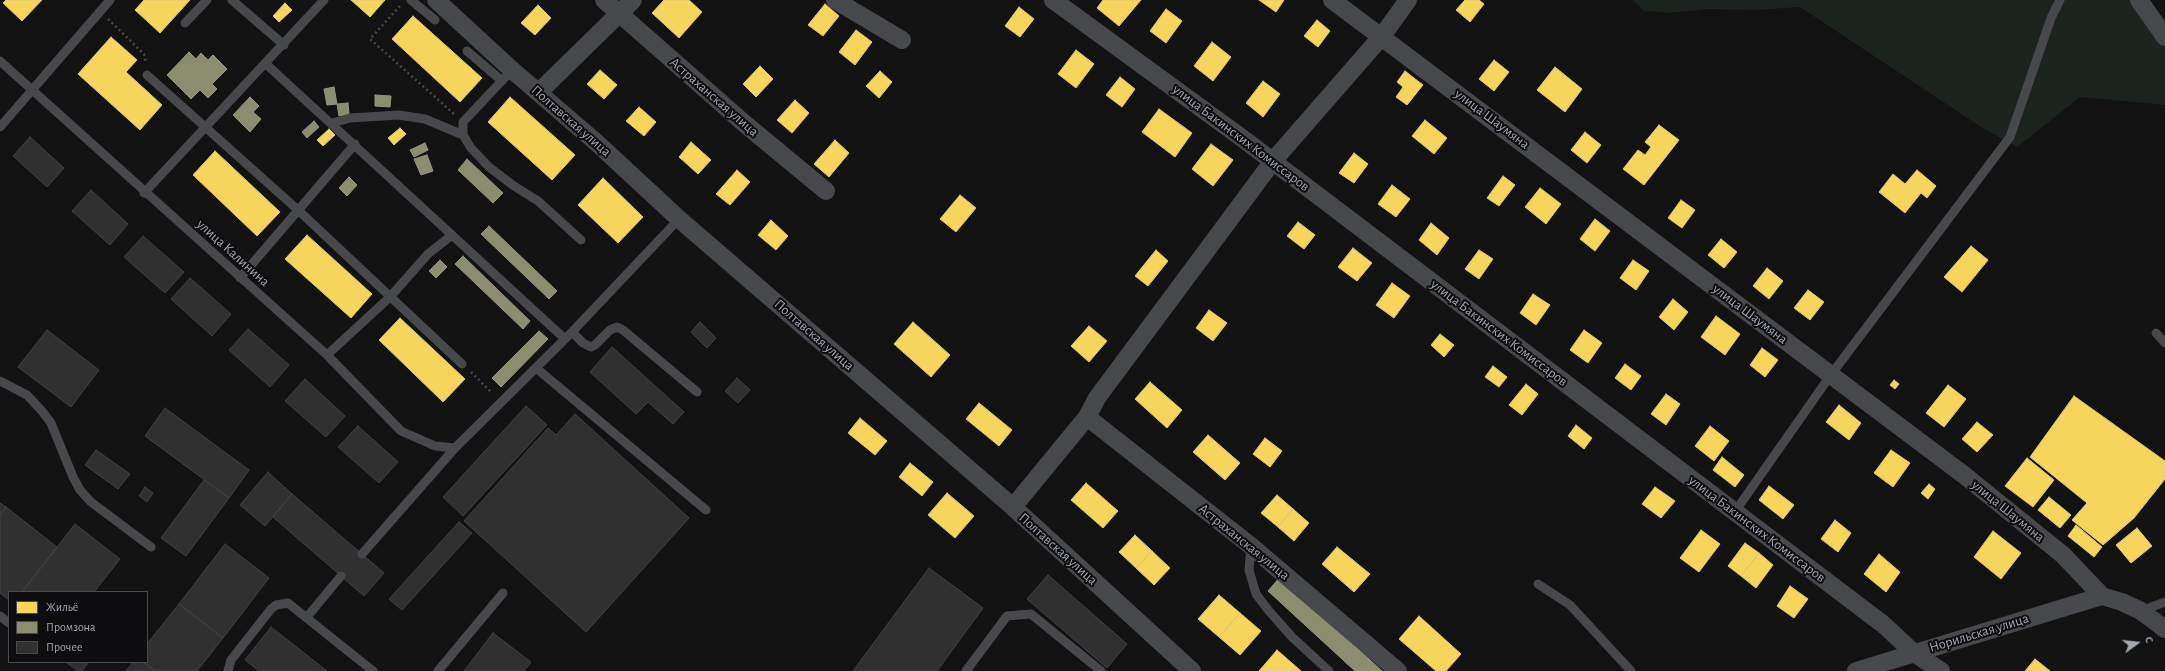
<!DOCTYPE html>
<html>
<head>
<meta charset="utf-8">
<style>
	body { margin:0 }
	#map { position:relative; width:2165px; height:671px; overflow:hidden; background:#121212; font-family:"Alegreya Sans",sans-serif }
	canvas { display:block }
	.legend { position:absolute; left:8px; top:591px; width:140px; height:72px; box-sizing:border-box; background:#0d0c0e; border:1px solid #494a50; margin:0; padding:5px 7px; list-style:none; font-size:12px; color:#a3a6b3 }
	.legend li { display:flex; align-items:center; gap:8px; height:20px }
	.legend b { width:20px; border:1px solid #494a50 }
	.north { position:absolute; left:2117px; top:623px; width:40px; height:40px; -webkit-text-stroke:3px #0d0c0e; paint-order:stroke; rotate:75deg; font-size:11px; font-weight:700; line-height:16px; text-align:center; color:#a3a6b3 }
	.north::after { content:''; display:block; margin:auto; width:14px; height:18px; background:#a3a6b3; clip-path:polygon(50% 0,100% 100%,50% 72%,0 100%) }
</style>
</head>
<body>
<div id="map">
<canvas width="2165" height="671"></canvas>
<ul class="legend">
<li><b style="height:11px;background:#f6d55c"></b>Жильё</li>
<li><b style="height:11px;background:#8c8c6e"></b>Промзона</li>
<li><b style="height:11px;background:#303031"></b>Прочее</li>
</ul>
<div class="north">С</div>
</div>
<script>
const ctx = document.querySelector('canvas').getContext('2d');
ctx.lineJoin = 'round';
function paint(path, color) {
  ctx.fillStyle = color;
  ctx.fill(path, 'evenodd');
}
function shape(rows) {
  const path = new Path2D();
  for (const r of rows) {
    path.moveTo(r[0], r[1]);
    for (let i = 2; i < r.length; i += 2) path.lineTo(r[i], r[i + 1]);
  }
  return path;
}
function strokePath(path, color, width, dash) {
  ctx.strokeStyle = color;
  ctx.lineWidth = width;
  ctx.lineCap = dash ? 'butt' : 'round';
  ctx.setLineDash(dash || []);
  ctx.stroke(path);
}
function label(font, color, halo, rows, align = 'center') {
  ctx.font = font + ' "Alegreya Sans",sans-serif';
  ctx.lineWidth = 4;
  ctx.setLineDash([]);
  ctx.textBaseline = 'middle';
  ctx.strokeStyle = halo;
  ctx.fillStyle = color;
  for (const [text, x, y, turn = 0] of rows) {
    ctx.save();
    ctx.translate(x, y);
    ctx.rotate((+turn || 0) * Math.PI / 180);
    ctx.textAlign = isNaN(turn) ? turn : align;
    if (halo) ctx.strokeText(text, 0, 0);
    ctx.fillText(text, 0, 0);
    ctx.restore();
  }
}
paint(shape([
	[1633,0,2132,0,2165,45,2165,105,2080,97,2017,147,1981,127,1800,7,1756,10,1709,9,1668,13,1644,11]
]), '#1c221d');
const homes = shape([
	[6,0,42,0,22,21,3,3,6,0],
	[144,0,190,0,160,33,135,10,144,0],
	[351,0,385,0,370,17,351,0],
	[664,0,689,0,702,12,679,38,652,13,664,0],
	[1103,0,1141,0,1119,26,1097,8,1103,0],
	[1259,0,1284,0,1276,12,1259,0],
	[1465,0,1479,0,1484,4,1470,22,1456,10,1465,0],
	[285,3,292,10,279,22,273,16,285,3],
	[825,4,839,16,823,36,808,25,825,4],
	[538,5,551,18,535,35,521,23,538,5],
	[1019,7,1034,19,1020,37,1005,26,1019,7],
	[1166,9,1182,21,1166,43,1150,31,1166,9],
	[413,16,482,78,460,102,392,39,413,16],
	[1317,20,1330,31,1318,47,1304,36,1317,20],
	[856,30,872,42,855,65,839,52,856,30],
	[111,37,137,60,126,72,162,105,140,130,78,74,111,37],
	[1212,42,1231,57,1213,81,1194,66,1212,42],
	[1076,50,1094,64,1076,88,1058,74,1076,50],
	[1494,60,1509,72,1494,91,1479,79,1494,60],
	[760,66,773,79,756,97,743,84,760,66],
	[1555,67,1582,89,1565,112,1537,90,1555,67],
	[600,70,617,85,604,99,587,84,600,70],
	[880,71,892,82,879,98,866,86,880,71],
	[1405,71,1423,85,1407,105,1396,97,1403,87,1397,82,1405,71],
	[1120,77,1135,89,1122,107,1106,95,1120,77],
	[1263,81,1280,94,1263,117,1246,103,1263,81],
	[510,97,575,155,552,180,488,122,510,97],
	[795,100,809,113,792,133,777,120,795,100],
	[639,107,656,122,644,136,626,121,639,107],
	[1159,109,1192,133,1175,157,1142,132,1159,109],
	[1425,120,1447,138,1434,154,1412,136,1425,120],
	[1659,125,1679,140,1644,185,1623,169,1638,150,1645,155,1651,147,1645,142,1659,125],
	[400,128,406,134,394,145,388,138,400,128],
	[329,129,335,135,323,146,317,140,329,129],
	[1585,132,1601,145,1587,163,1571,150,1585,132],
	[835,140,849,153,829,177,814,164,835,140],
	[691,142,711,160,698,174,679,157,691,142],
	[1211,144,1233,160,1213,186,1192,169,1211,144],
	[215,151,280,212,257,236,193,175,215,151],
	[1354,153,1368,164,1354,183,1339,173,1354,153],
	[737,170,750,182,730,205,716,194,737,170],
	[1917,170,1936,186,1927,198,1921,193,1905,213,1879,192,1893,174,1905,184,1917,170],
	[1503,176,1515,185,1499,206,1487,198,1503,176],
	[603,178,643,217,618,243,578,205,603,178],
	[1392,185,1410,199,1396,217,1378,204,1392,185],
	[1540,188,1561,204,1546,224,1525,207,1540,188],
	[960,195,976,208,956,232,940,219,960,195],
	[1681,200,1695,210,1682,228,1668,218,1681,200],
	[1595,219,1610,231,1595,251,1580,239,1595,219],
	[771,220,788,236,776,250,758,235,771,220],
	[1298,222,1315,235,1304,249,1287,236,1298,222],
	[1431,223,1449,238,1437,255,1419,240,1431,223],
	[307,235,372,294,351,318,285,259,307,235],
	[1721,239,1737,252,1724,268,1708,255,1721,239],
	[1971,246,1988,260,1962,292,1944,277,1971,246],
	[1353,248,1372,263,1357,281,1338,267,1353,248],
	[1156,250,1168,261,1148,286,1135,276,1156,250],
	[1479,250,1493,259,1479,279,1465,269,1479,250],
	[1633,260,1649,271,1636,290,1620,278,1633,260],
	[1767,268,1783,281,1769,299,1753,286,1767,268],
	[1392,283,1410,296,1394,318,1376,305,1392,283],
	[1808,290,1824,302,1810,320,1794,308,1808,290],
	[1533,294,1550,305,1536,325,1520,313,1533,294],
	[1673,299,1688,312,1674,330,1659,317,1673,299],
	[1209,310,1227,323,1213,341,1196,328,1209,310],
	[1716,316,1740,334,1725,355,1701,337,1716,316],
	[400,318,465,379,443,402,379,340,400,318],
	[913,322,950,355,931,377,894,344,913,322],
	[1089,326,1107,341,1089,362,1071,346,1089,326],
	[1584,330,1602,343,1588,363,1570,350,1584,330],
	[1440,334,1454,345,1444,357,1431,345,1440,334],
	[1762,348,1778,360,1765,377,1750,365,1762,348],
	[1625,364,1641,376,1631,390,1615,378,1625,364],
	[1493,366,1507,377,1499,387,1485,377,1493,366],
	[1894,380,1899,384,1895,389,1890,385,1894,380],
	[1150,382,1182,410,1167,428,1135,399,1150,382],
	[1526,384,1538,394,1522,415,1509,405,1526,384],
	[1948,385,1966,399,1944,427,1926,413,1948,385],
	[1666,394,1680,404,1666,425,1651,414,1666,394],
	[2074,396,2165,461,2165,479,2134,518,2103,545,2072,520,2087,503,2030,457,2074,396],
	[979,403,1012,430,999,446,966,419,979,403],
	[1839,405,1861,423,1849,440,1826,422,1839,405],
	[860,418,887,441,875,455,848,433,860,418],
	[1977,422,1993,435,1977,452,1962,439,1977,422],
	[1576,425,1592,438,1584,449,1568,436,1576,425],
	[1710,426,1729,441,1714,461,1695,446,1710,426],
	[1208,435,1240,463,1225,480,1193,452,1208,435],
	[1265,438,1282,451,1270,467,1253,454,1265,438],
	[1891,450,1910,463,1893,487,1874,473,1891,450],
	[1722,457,1744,475,1735,487,1713,470,1722,457],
	[2027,458,2054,480,2033,507,2005,486,2027,458],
	[910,463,933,482,922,496,899,477,910,463],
	[1086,483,1118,511,1103,528,1071,500,1086,483],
	[1929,484,1935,489,1928,499,1921,493,1929,484],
	[1769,486,1794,505,1783,519,1759,500,1769,486],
	[1655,487,1675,501,1661,518,1642,504,1655,487],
	[947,493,974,516,955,538,928,515,947,493],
	[1277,495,1293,509,1278,527,1261,513,1277,495],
	[2049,497,2071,515,2060,528,2038,510,2049,497],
	[1293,509,1309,523,1294,541,1278,527,1293,509],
	[1835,520,1851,533,1838,552,1821,539,1835,520],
	[2076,525,2102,547,2094,557,2068,536,2076,525],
	[2137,528,2152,546,2131,563,2116,545,2137,528],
	[1701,530,1720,544,1699,572,1680,558,1701,530],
	[1993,531,2021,553,2001,579,1974,557,1993,531],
	[1135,535,1152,551,1136,568,1119,552,1135,535],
	[1745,543,1759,553,1741,576,1728,566,1745,543],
	[1337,547,1370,574,1354,592,1322,564,1337,547],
	[1152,551,1170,568,1154,585,1136,568,1152,551],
	[1759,553,1773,565,1756,588,1741,576,1759,553],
	[1879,554,1900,572,1886,592,1864,574,1879,554],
	[1790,586,1808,599,1794,618,1777,606,1790,586],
	[1219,595,1240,613,1219,637,1198,619,1219,595],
	[1240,613,1261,631,1240,655,1219,637,1240,613],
	[1419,616,1461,654,1446,671,1436,671,1399,639,1419,616],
	[1277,650,1301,671,1259,671,1277,650],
	[2035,659,2050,671,2025,671,2035,659]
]);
paint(homes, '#f6d55c');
strokePath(homes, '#ddc776', 1);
const industry = shape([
	[189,52,196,59,201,53,208,60,213,55,227,69,212,84,217,89,208,98,200,90,191,99,167,75,189,52],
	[334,87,337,104,327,105,324,89,334,87],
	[375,95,391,96,390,107,375,106,375,95],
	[250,97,259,106,253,112,261,119,250,132,233,115,250,97],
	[348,103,349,114,339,116,337,104,348,103],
	[314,121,319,127,307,138,302,132,314,121],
	[425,143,428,150,414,157,410,150,425,143],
	[427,155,433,171,421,175,414,159,427,155],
	[467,159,503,193,493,203,458,170,467,159],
	[349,177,357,185,347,196,339,188,349,177],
	[489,226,557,291,549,299,481,234,489,226],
	[463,256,530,321,523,329,455,264,463,256],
	[440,260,447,267,436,278,429,271,440,260],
	[539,331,548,339,501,387,492,378,539,331],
	[1280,577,1382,671,1355,671,1268,591,1280,577]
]);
paint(industry, '#8c8c6e');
strokePath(industry, '#939483', 1);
const building = shape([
	[30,137,64,168,47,187,13,156,30,137],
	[91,190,128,224,110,245,72,211,91,190],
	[143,236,184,272,165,293,124,257,143,236],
	[190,278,231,314,212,336,171,299,190,278],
	[700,322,716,338,707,348,691,332,700,322],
	[248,329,289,365,270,387,229,350,248,329],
	[47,330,99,370,71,407,18,367,47,330],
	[612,347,684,412,673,424,648,402,636,414,590,372,612,347],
	[737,378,750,390,738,403,725,391,737,378],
	[305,379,345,416,326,437,285,401,305,379],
	[526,406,547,425,463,516,443,497,526,406],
	[165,408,249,470,229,498,145,436,165,408],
	[575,414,689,518,586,632,464,521,548,428,556,435,575,414],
	[358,426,398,462,379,483,338,447,358,426],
	[96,450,130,474,118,489,85,465,96,450],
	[268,472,292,494,265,526,240,505,268,472],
	[204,480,229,498,186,556,161,538,204,480],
	[145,487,153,493,147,502,139,496,145,487],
	[292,494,384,573,364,596,273,517,292,494],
	[0,503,6,507,0,516,0,503],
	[6,507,57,547,22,592,9,592,9,600,0,593,0,516,6,507],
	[459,522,472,533,402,610,389,599,459,522],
	[75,524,120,559,94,592,22,592,75,524],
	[225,544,269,578,223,638,179,604,225,544],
	[929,568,983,608,937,671,853,671,929,568],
	[1048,575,1127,644,1107,668,1027,599,1048,575],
	[179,604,223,638,197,671,155,671,143,662,147,662,147,644,179,604],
	[271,627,327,671,259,671,245,660,271,627],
	[493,633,531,662,524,671,464,671,493,633],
	[66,662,89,662,82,671,78,671,66,662],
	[133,662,143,662,155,671,126,671,133,662]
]);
paint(building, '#303031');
strokePath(building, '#424246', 1);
strokePath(shape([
	[400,6,370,39,454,114],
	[108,19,144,54,146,63],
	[471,372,492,393]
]), '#48484c', 2.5, [2, 3]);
strokePath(shape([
	[232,0,284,45],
	[411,0,435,20],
	[185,23,207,0],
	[467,51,502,81],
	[0,61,327,355,401,431,435,446,455,448],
	[266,64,565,339],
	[512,70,463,122,463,135,471,148,489,167,514,186,538,201,581,240],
	[147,75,298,210,462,364],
	[332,123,350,118,399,115,425,119,463,135],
	[0,127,110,0],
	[144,193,324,0],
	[240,278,355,144],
	[572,332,583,343,591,347,595,345,610,330,617,327,623,330,697,392],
	[2156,333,2165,343],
	[327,355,390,297,428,254,452,235],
	[536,368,706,510],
	[0,381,27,395,42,411,51,423,73,477,80,490,91,502,151,547],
	[1734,513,1830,376,2010,137,2051,18,2060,0],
	[1251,546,1249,570,1256,594,1269,611,1292,637,1329,671],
	[362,554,455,448,572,332,679,219],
	[1538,584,1570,605,1631,671],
	[2141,611,2165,602],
	[0,616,9,623],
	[307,617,341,576],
	[228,671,231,660,271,609,276,605,288,603,373,671],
	[438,671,503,593],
	[966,671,1007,616,1031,614,1101,671]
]), '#47484b', 9);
strokePath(shape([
	[436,0,512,70,597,143,679,219,1013,507,1192,671],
	[604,0,745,124,826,191],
	[835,0,902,40],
	[1053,0,1242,138,1884,625,1914,653,1941,671],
	[1332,0,1964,475,2063,555,2102,596,2122,602,2141,611,2165,629],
	[2139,0,2165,37],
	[539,92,633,0],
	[1087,417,1251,546,1398,671],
	[1013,507,1087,417,1097,398,1273,161,1382,36,1408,0],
	[1856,671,2102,596]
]), '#47484b', 18);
label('14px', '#a3a6b3', '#0d0c0e', [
	["Астраханская улица",714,97,41],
	["улица Шаумяна",1492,119,37],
	["Полтавская улица",571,121,41],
	["улица Бакинских Комиссаров",1241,138,37],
	["улица Калинина",233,253,42],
	["улица Шаумяна",1750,314,37],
	["улица Бакинских Комиссаров",1499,333,37],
	["Полтавская улица",814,335,41],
	["улица Шаумяна",2008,511,39],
	["улица Бакинских Комиссаров",1757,529,37],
	["Астраханская улица",1244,542,39],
	["Полтавская улица",1058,549,42],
	["Норильская улица",1979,633,-17]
]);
</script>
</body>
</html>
